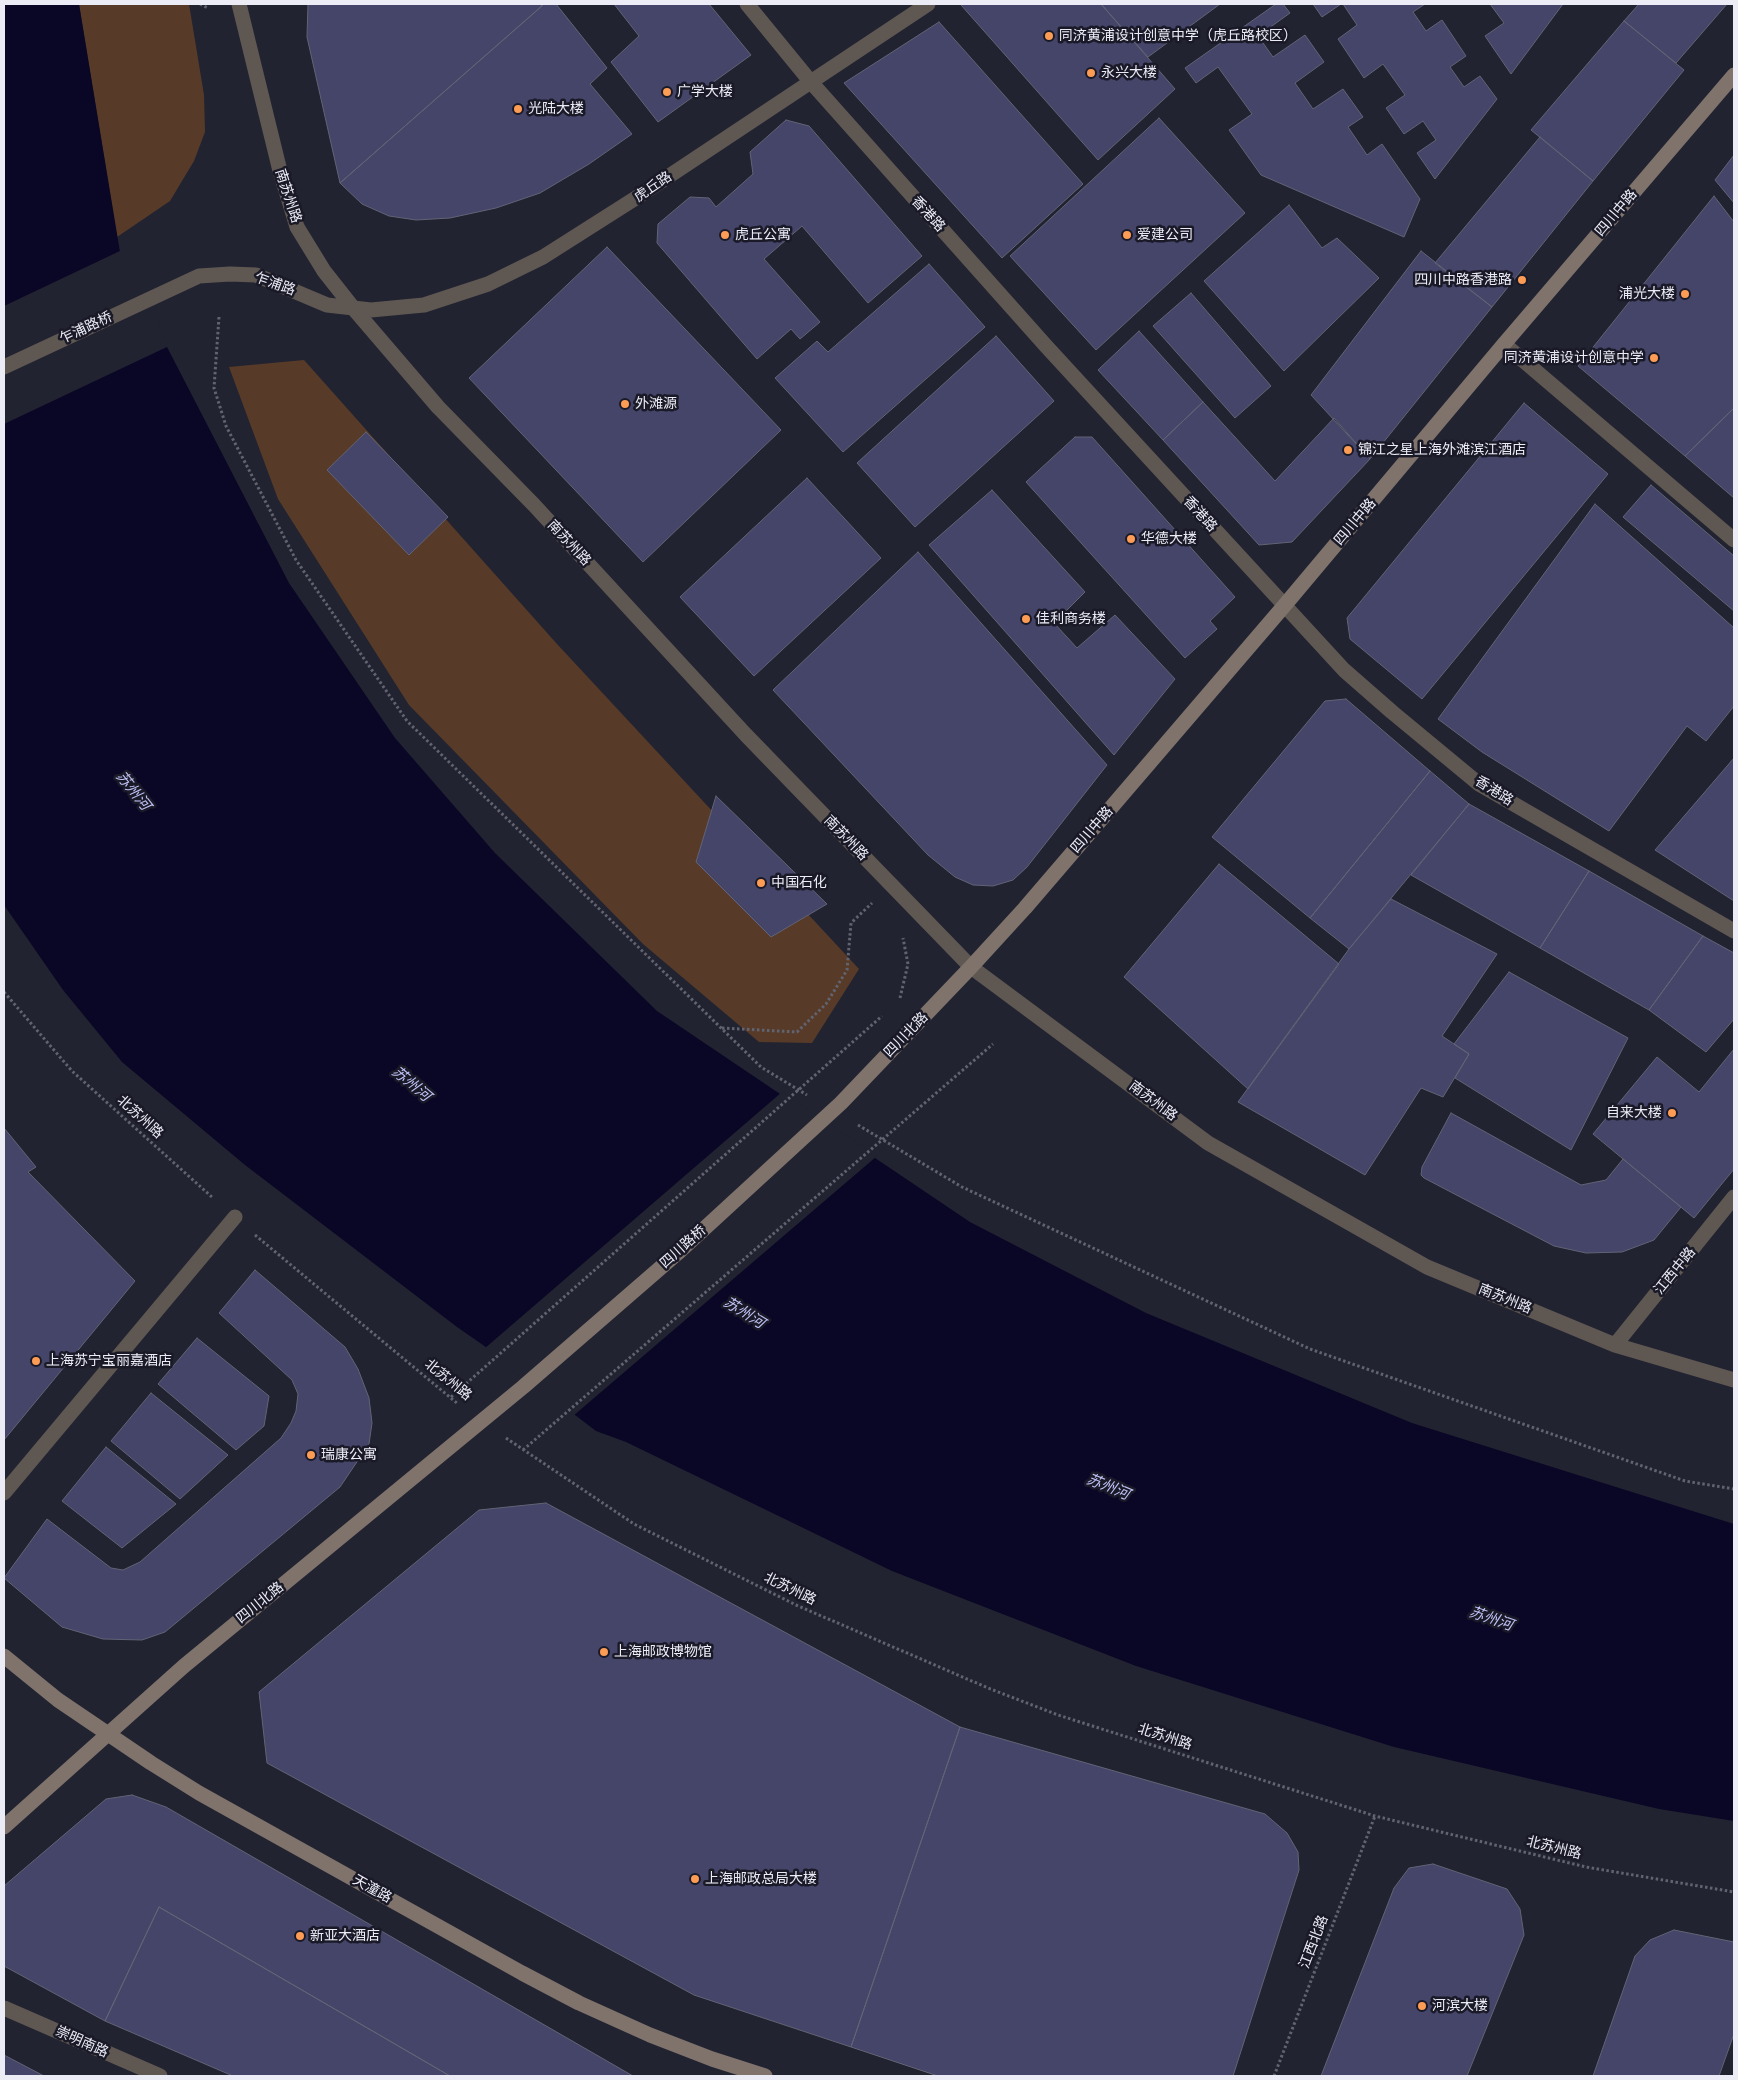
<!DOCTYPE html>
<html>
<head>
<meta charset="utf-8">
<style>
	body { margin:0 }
	#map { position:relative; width:1738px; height:2080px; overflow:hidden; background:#222331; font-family:Literata,serif }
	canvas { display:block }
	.frame { position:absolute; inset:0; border:5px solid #ebecf6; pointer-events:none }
</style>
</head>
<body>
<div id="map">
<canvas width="1738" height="2080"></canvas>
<div class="frame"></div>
</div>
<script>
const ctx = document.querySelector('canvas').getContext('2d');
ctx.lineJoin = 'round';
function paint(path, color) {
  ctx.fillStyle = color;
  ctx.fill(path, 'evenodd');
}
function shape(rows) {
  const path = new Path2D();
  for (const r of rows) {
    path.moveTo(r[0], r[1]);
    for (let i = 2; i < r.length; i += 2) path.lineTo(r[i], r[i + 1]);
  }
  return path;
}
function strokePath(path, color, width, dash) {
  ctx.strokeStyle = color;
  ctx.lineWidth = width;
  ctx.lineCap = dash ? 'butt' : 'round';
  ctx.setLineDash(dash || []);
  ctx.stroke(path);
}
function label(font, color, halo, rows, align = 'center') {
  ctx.font = font + ' Literata,"Noto Sans SC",serif';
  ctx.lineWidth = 5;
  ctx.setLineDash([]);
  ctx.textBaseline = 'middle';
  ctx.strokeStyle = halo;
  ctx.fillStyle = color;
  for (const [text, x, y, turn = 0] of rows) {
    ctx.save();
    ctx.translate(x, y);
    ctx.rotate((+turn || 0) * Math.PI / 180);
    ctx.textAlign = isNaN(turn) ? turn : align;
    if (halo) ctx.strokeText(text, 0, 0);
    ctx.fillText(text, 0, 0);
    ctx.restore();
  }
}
paint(shape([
	[79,4,189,4,204,95,205,132,194,161,170,201,117,237],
	[304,360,557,644,859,969,812,1043,759,1042,643,944,409,705,278,499,229,367]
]), '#573b28');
paint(shape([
	[4,4,79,4,121,258,289,583,395,738,495,853,657,1011,970,1222,1146,1313,1412,1423,1734,1524,1734,1821,1659,1809,1394,1747,1136,1666,892,1571,626,1442,596,1431,483,1345,457,1327,245,1165,122,1062,63,990,4,905]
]), '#0a0726');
paint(shape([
	[122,250,123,257,169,346,4,424,4,306],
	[782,1092,877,1156,573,1416,484,1349]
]), '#222331');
const building = shape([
	[308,4,540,4,542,6,340,183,307,37,308,4],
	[544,4,556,4,607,68,590,84,632,134,589,164,540,193,496,208,450,218,416,220,389,216,362,204,340,183,544,4],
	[614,4,709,4,751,55,658,122,611,62,639,36,614,4],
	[963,4,1101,4,1175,89,1098,160,961,5,963,4],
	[1101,4,1220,4,1148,57,1101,4],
	[1276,4,1283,4,1290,13,1258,36,1273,57,1305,35,1324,62,1295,83,1313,109,1343,89,1363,117,1348,127,1367,155,1382,144,1420,199,1404,237,1261,175,1229,130,1252,114,1218,67,1196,83,1185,68,1276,4],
	[1313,4,1341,4,1322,17,1313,4],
	[1343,4,1425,4,1413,12,1426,31,1442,20,1466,56,1450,67,1464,87,1480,76,1497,99,1435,179,1417,153,1436,140,1423,121,1404,134,1386,108,1405,95,1383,64,1364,78,1338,39,1357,25,1343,4],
	[1490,4,1563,4,1511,74,1485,36,1504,23,1490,4],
	[1639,4,1727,4,1676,63,1624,21,1639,4],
	[1624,21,1684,70,1593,181,1531,130,1624,21],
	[939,22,1083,184,1002,258,844,83,939,22],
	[1159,118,1245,213,1096,350,1010,256,1159,118],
	[786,120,809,126,922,256,868,303,802,226,764,259,820,322,800,339,791,329,757,359,657,243,658,224,690,197,709,198,716,207,753,174,750,152,786,120],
	[1540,137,1593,181,1492,307,1435,263,1540,137],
	[1734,155,1734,203,1715,180,1734,155],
	[1714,196,1734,222,1734,408,1685,456,1578,366,1714,196],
	[1289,205,1322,248,1337,238,1379,278,1284,371,1204,281,1289,205],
	[607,247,781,430,643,562,469,378,607,247],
	[1421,251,1492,307,1370,459,1311,395,1421,251],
	[929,264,985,327,843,452,775,378,817,341,828,352,929,264],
	[1191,293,1271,386,1235,418,1153,326,1191,293],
	[1139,331,1203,402,1163,440,1098,370,1139,331],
	[996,336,1054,401,915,527,857,463,996,336],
	[1203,402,1275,481,1334,418,1370,459,1292,542,1259,545,1163,440,1203,402],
	[1524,403,1608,474,1422,699,1350,639,1347,618,1524,403],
	[1734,408,1734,498,1685,456,1734,408],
	[366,432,448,517,409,555,327,470,366,432],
	[1075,437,1092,437,1235,597,1210,621,1217,629,1185,658,1026,482,1075,437],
	[807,478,881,558,754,676,680,597,807,478],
	[1651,485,1734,556,1734,611,1623,517,1651,485],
	[992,490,1085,592,1054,623,1077,648,1115,615,1175,679,1114,755,929,545,992,490],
	[1595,504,1734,628,1734,706,1706,741,1687,726,1609,831,1482,752,1438,719,1595,504],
	[918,552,1107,765,1027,867,1013,880,993,886,973,885,955,877,928,855,773,690,918,552],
	[1346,699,1430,771,1310,918,1212,837,1325,701,1346,699],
	[1734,758,1734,901,1655,850,1734,758],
	[1430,771,1469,804,1349,949,1310,918,1430,771],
	[716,796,827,904,771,937,696,862,716,796],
	[1469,804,1589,871,1540,948,1411,875,1469,804],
	[1219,864,1339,964,1248,1089,1124,977,1219,864],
	[1589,871,1703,936,1649,1010,1540,948,1589,871],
	[1391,899,1497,954,1442,1036,1469,1054,1443,1097,1421,1088,1365,1175,1238,1102,1349,949,1391,899],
	[1703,936,1734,953,1734,1019,1706,1052,1649,1010,1703,936],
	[1509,972,1628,1038,1571,1150,1455,1078,1469,1054,1454,1044,1509,972],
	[1734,1049,1734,1169,1694,1218,1593,1134,1657,1057,1699,1092,1734,1049],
	[1451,1113,1581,1185,1606,1180,1623,1159,1681,1207,1654,1240,1622,1252,1586,1253,1554,1246,1424,1178,1421,1175,1422,1167,1451,1113],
	[4,1128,36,1167,28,1172,135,1281,4,1440,4,1128],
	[255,1270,345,1347,358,1369,369,1398,372,1423,369,1444,340,1487,165,1632,142,1640,103,1639,62,1627,4,1578,47,1519,111,1568,123,1570,140,1562,281,1438,291,1423,296,1411,298,1394,292,1380,219,1313,255,1270],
	[197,1338,269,1396,264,1426,236,1450,158,1384,197,1338],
	[151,1393,228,1455,180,1499,111,1441,151,1393],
	[106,1447,176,1504,122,1548,62,1501,106,1447],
	[546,1503,960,1727,851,2047,694,1995,267,1763,259,1692,479,1510,546,1503],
	[960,1727,1265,1814,1287,1833,1298,1852,1299,1870,1233,2076,938,2076,851,2047,960,1727],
	[132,1795,166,1807,633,2076,450,2076,159,1907,105,2021,4,1966,4,1886,106,1799,132,1795],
	[1433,1864,1507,1889,1520,1909,1524,1935,1467,2076,1321,2076,1394,1888,1409,1868,1433,1864],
	[159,1907,450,2076,233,2076,105,2021,159,1907],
	[1674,1930,1734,1942,1734,2034,1719,2076,1593,2076,1635,1956,1650,1940,1674,1930],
	[4,2055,44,2076,4,2076,4,2055]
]);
paint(building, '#45456a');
strokePath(building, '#626375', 1);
strokePath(shape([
	[200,4,208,8],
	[219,317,214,388,226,426,296,560,407,721,761,1067,807,1095],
	[4,992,72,1071,213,1198],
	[900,998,908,964,903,938],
	[722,1028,797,1032,826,1004,847,970,851,923,872,903],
	[858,1125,962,1187,1310,1349,1685,1481,1734,1489],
	[255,1235,458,1404],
	[451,1397,882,1016],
	[506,1438,634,1524,796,1605,988,1688,1058,1715,1375,1816,1586,1867,1734,1892],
	[523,1450,993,1044],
	[1274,2076,1375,1816]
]), '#626370', 3, [2.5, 2.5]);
strokePath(shape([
	[1504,344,1734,540],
	[4,1493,235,1217]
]), '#5f5752', 15);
strokePath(shape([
	[747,4,810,81]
]), '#5f5752', 15);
strokePath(shape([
	[810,81,1046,346,1344,670,1392,712,1479,784,1734,931],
	[4,367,199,276,230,274,256,275,327,305,371,310,424,305,488,284,543,257,639,196,928,4],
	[971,967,1208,1143,1427,1267,1615,1345,1734,1380],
	[1615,1345,1734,1197],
	[4,2008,160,2076]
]), '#5f5752', 15);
strokePath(shape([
	[239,4,280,171,297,227,324,271,354,309,438,407,534,505,746,735,971,967]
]), '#5f5752', 15);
strokePath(shape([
	[4,1656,58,1700,151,1763,199,1793,522,1973,579,2003,650,2035,712,2059,765,2076],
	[4,1827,184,1666,523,1387,681,1250,841,1103,971,967,1025,908,1284,606,1504,344,1734,75]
]), '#7f736c', 15);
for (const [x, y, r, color] of [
	[1049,36,5,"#fd9c55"],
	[1091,73,5,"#fd9c55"],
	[667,92,5,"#fd9c55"],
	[518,109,5,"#fd9c55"],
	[725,235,5,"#fd9c55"],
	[1127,235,5,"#fd9c55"],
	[1522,280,5,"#fd9c55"],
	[1685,294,5,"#fd9c55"],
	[1654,358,5,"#fd9c55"],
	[625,404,5,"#fd9c55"],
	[1348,450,5,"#fd9c55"],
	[1131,539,5,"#fd9c55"],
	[1026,619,5,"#fd9c55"],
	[761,883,5,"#fd9c55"],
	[1672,1113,5,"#fd9c55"],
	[36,1361,5,"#fd9c55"],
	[311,1455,5,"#fd9c55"],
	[604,1652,5,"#fd9c55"],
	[695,1879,5,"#fd9c55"],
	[300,1936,5,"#fd9c55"],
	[1422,2006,5,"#fd9c55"]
]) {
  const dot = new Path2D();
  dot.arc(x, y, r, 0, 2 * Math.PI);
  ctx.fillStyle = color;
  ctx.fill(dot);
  strokePath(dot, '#191927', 2);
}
label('14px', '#ebecf6', '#191927', [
	["同济黄浦设计创意中学（虎丘路校区）",1059,36],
	["永兴大楼",1101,73],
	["广学大楼",677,92],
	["光陆大楼",528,109],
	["虎丘公寓",735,235],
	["爱建公司",1137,235],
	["四川中路香港路",1512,280,"right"],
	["浦光大楼",1675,294,"right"],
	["同济黄浦设计创意中学",1644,358,"right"],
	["外滩源",635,404],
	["锦江之星上海外滩滨江酒店",1358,450],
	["华德大楼",1141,539],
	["佳利商务楼",1036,619],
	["中国石化",771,883],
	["自来大楼",1662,1113,"right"],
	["上海苏宁宝丽嘉酒店",46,1361],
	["瑞康公寓",321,1455],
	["上海邮政博物馆",614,1652],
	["上海邮政总局大楼",705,1879],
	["新亚大酒店",310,1936],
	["河滨大楼",1432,2006]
], 'left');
label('14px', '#ebecf6', '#191927', [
	["虎丘路",653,187,-34],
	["南苏州路",288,196,72],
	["四川中路",1616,213,-50],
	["香港路",928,214,48],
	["乍浦路",275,284,20],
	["乍浦路桥",86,328,-25],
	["香港路",1200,514,48],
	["四川中路",1355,522,-50],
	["南苏州路",569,543,47],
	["香港路",1494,791,32],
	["四川中路",1092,830,-49],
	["南苏州路",846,838,46],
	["四川北路",906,1035,-46],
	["南苏州路",1153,1101,37],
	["北苏州路",140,1117,42],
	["四川路桥",683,1247,-42],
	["江西中路",1675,1271,-51],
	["南苏州路",1505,1299,22],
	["北苏州路",448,1380,39],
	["北苏州路",790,1589,26],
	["四川北路",260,1603,-39],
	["北苏州路",1165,1737,18],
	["北苏州路",1554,1848,14],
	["天潼路",372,1889,29],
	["江西北路",1314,1942,-69],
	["崇明南路",82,2042,24]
]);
label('italic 15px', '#c0c2f7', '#191927', [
	["苏州河",133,791,51],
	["苏州河",411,1084,40],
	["苏州河",744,1313,32],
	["苏州河",1108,1487,22],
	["苏州河",1491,1619,19]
]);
</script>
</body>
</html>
